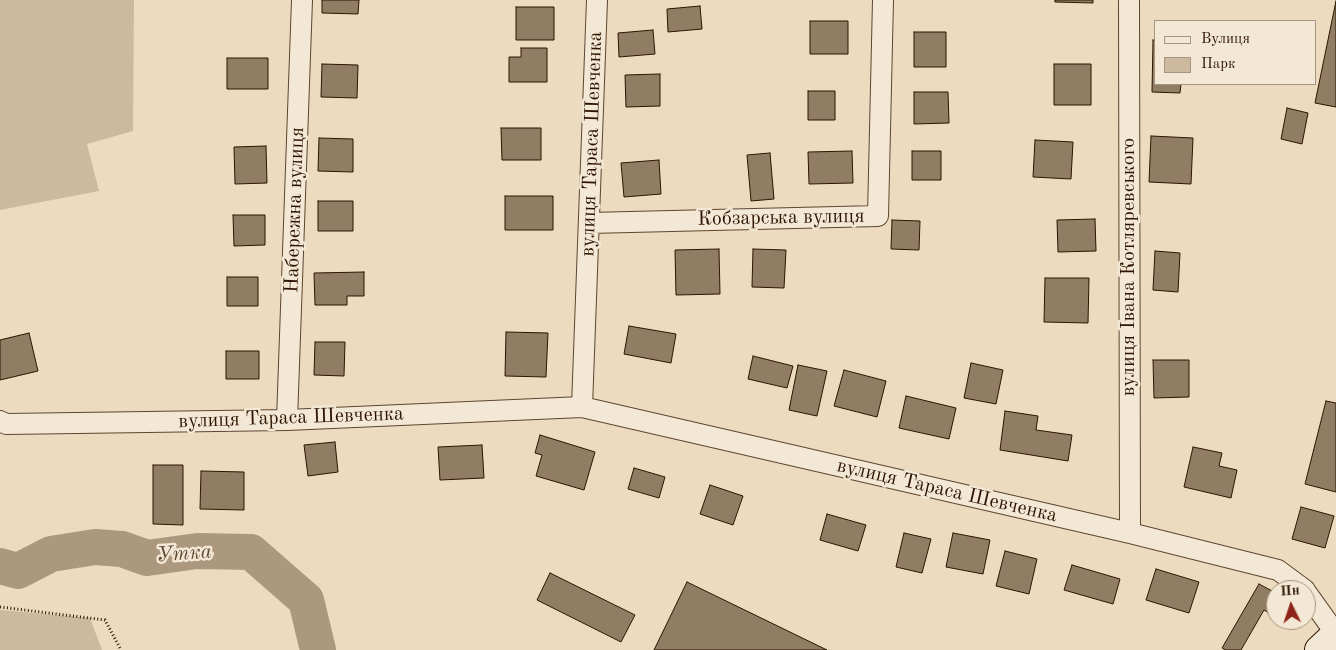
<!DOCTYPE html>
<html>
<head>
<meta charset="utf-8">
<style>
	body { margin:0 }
	#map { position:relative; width:1336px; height:650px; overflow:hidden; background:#eddbbf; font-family:"Old Standard TT",serif }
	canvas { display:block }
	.legend { position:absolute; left:1154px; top:20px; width:162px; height:65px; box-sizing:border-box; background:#f3e8d5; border:1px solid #a49480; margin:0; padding:6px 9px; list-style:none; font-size:15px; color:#2d1501 }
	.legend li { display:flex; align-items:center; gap:10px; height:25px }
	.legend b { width:25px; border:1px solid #a49480 }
	.north { position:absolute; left:1266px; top:580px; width:50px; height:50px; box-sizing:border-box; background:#f3e8d5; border:1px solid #a49480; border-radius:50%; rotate:356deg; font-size:14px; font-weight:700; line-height:20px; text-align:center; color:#2d1501 }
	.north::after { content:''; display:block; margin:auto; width:18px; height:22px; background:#8f2418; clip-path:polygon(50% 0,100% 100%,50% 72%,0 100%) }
</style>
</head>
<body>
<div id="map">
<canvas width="1336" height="650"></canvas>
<ul class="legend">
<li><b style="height:6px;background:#f3e8d5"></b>Вулиця</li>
<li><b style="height:14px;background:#ccb99f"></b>Парк</li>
</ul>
<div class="north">Пн</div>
</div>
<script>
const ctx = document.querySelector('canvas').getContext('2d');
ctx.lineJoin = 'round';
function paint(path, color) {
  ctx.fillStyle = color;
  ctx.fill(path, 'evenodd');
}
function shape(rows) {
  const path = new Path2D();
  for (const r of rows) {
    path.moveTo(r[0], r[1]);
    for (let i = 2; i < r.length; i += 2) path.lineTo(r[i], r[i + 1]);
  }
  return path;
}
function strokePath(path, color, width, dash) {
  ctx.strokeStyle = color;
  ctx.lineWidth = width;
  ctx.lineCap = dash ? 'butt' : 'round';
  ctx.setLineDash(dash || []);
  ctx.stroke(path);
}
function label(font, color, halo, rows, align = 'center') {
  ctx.font = font + ' "Old Standard TT",serif';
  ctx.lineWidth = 5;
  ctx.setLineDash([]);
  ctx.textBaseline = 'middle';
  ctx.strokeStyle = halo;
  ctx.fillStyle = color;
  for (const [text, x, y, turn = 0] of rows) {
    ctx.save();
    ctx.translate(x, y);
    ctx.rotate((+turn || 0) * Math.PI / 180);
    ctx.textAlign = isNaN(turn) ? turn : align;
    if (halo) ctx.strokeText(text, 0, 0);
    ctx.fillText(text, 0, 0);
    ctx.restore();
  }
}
paint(shape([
	[0,0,134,0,133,131,87,144,99,191,0,210],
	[0,610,90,618,102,650,0,650]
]), '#ccb99f');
strokePath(shape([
	[0,566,18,571,51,554,95,547,122,549,147,558,197,551,251,552,306,600,318,650]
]), '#ac987e', 36);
const building = shape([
	[322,0,359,0,358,14,322,13,322,0],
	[1055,0,1093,0,1093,3,1055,2,1055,0],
	[1336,1,1336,107,1315,103,1336,1],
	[700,6,702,29,668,32,667,9,700,6],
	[516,7,554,7,554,40,516,40,516,7],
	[810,21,848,21,848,54,810,54,810,21],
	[653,30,655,54,619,57,618,33,653,30],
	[914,32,946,32,946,67,914,67,914,32],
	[1153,40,1155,40,1155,84,1181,84,1180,93,1152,92,1153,40],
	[521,48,547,48,547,82,509,82,509,57,521,57,521,48],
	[227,58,268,58,268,89,227,89,227,58],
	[322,64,358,65,357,98,321,97,322,64],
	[1054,64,1091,64,1091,105,1054,105,1054,64],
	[660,74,660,106,626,107,625,75,660,74],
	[808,91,835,91,835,120,808,120,808,91],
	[914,92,948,92,949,123,914,124,914,92],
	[1287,108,1308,113,1302,144,1281,139,1287,108],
	[501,128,541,128,541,160,502,160,501,128],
	[1151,136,1193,138,1191,184,1149,182,1151,136],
	[319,138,353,139,353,172,318,171,319,138],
	[1035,140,1073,142,1071,179,1033,177,1035,140],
	[266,146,267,183,235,184,234,147,266,146],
	[852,151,853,183,809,184,808,152,852,151],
	[912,151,941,151,941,180,912,180,912,151],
	[770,153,774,199,751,201,747,155,770,153],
	[659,160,661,194,624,197,621,163,659,160],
	[505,196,553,196,553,230,505,230,505,196],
	[318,201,353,201,353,231,318,231,318,201],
	[233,215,265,215,265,245,234,246,233,215],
	[1095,219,1096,251,1058,252,1057,220,1095,219],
	[892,220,920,221,919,250,891,249,892,220],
	[719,249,720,294,676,295,675,250,719,249],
	[753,249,786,250,784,288,752,287,753,249],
	[1155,251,1180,253,1178,292,1153,290,1155,251],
	[364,272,364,296,347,296,347,305,315,305,314,273,364,272],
	[227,277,258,277,258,306,227,306,227,277],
	[1045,278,1089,278,1088,323,1044,322,1045,278],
	[629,326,676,334,671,363,624,354,629,326],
	[506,332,548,333,546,377,505,376,506,332],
	[29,333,38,371,0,380,0,340,29,333],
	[315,342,345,342,344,376,314,375,315,342],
	[226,351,259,351,259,379,226,379,226,351],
	[753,356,793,366,787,388,748,379,753,356],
	[1153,360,1189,360,1189,397,1154,398,1153,360],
	[971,363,1003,370,996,404,964,398,971,363],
	[798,365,827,371,817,416,789,410,798,365],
	[844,370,886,381,877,417,834,406,844,370],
	[906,396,956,408,949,439,899,428,906,396],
	[1326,401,1336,403,1336,492,1305,484,1326,401],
	[1005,411,1038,416,1036,430,1072,435,1068,461,1000,450,1005,411],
	[540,435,595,452,584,490,536,476,542,455,535,453,540,435],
	[335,442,338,472,308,476,304,445,335,442],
	[482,445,484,478,440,480,438,447,482,445],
	[1193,447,1222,453,1219,466,1237,470,1231,498,1184,487,1193,447],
	[153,465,183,465,183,525,153,524,153,465],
	[634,468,665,477,659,498,628,489,634,468],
	[201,471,244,472,244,510,200,509,201,471],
	[710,485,743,496,733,525,700,514,710,485],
	[1301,507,1334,516,1325,548,1292,539,1301,507],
	[827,514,866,525,858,551,820,540,827,514],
	[904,533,931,539,922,573,896,567,904,533],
	[953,533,990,540,983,574,946,567,953,533],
	[1005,551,1037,559,1029,594,996,586,1005,551],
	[1072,565,1120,579,1113,604,1064,590,1072,565],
	[1156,569,1199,582,1189,613,1146,600,1156,569],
	[550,573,635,615,621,642,537,600,550,573],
	[687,582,827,650,654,650,687,582],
	[1259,584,1276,593,1276,617,1264,610,1241,650,1226,650,1222,648,1259,584]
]);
paint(building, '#917c64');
strokePath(building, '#2d1501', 1);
const street = shape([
	[1129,0,1130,533],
	[589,223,878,216,883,0],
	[582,407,597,0],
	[287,420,302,0],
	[0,421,6,424,287,420,582,407,1130,533,1278,570,1305,590],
	[1306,592,1336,634]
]);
const secondary = shape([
	[1319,650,1336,634]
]);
strokePath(street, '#5d4630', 22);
strokePath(secondary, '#2d1501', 30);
strokePath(shape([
	[0,607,105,620,121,650]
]), '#2d1501', 3, [1, 2.5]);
strokePath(street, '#f3e8d5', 20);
strokePath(secondary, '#f3e8d5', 28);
label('20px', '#2d1501', '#f3e8d5', [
	["вулиця Тараса Шевченка",592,144,-88],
	["Набережна вулиця",295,210,-88],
	["Кобзарська вулиця",781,218,-1],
	["вулиця Івана Котляревського",1129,267,-90],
	["вулиця Тараса Шевченка",291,418,-2],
	["вулиця Тараса Шевченка",947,491,13]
]);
label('italic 21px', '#604933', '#f3e8d5', [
	["Утка",184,554,-4]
]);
</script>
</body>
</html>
